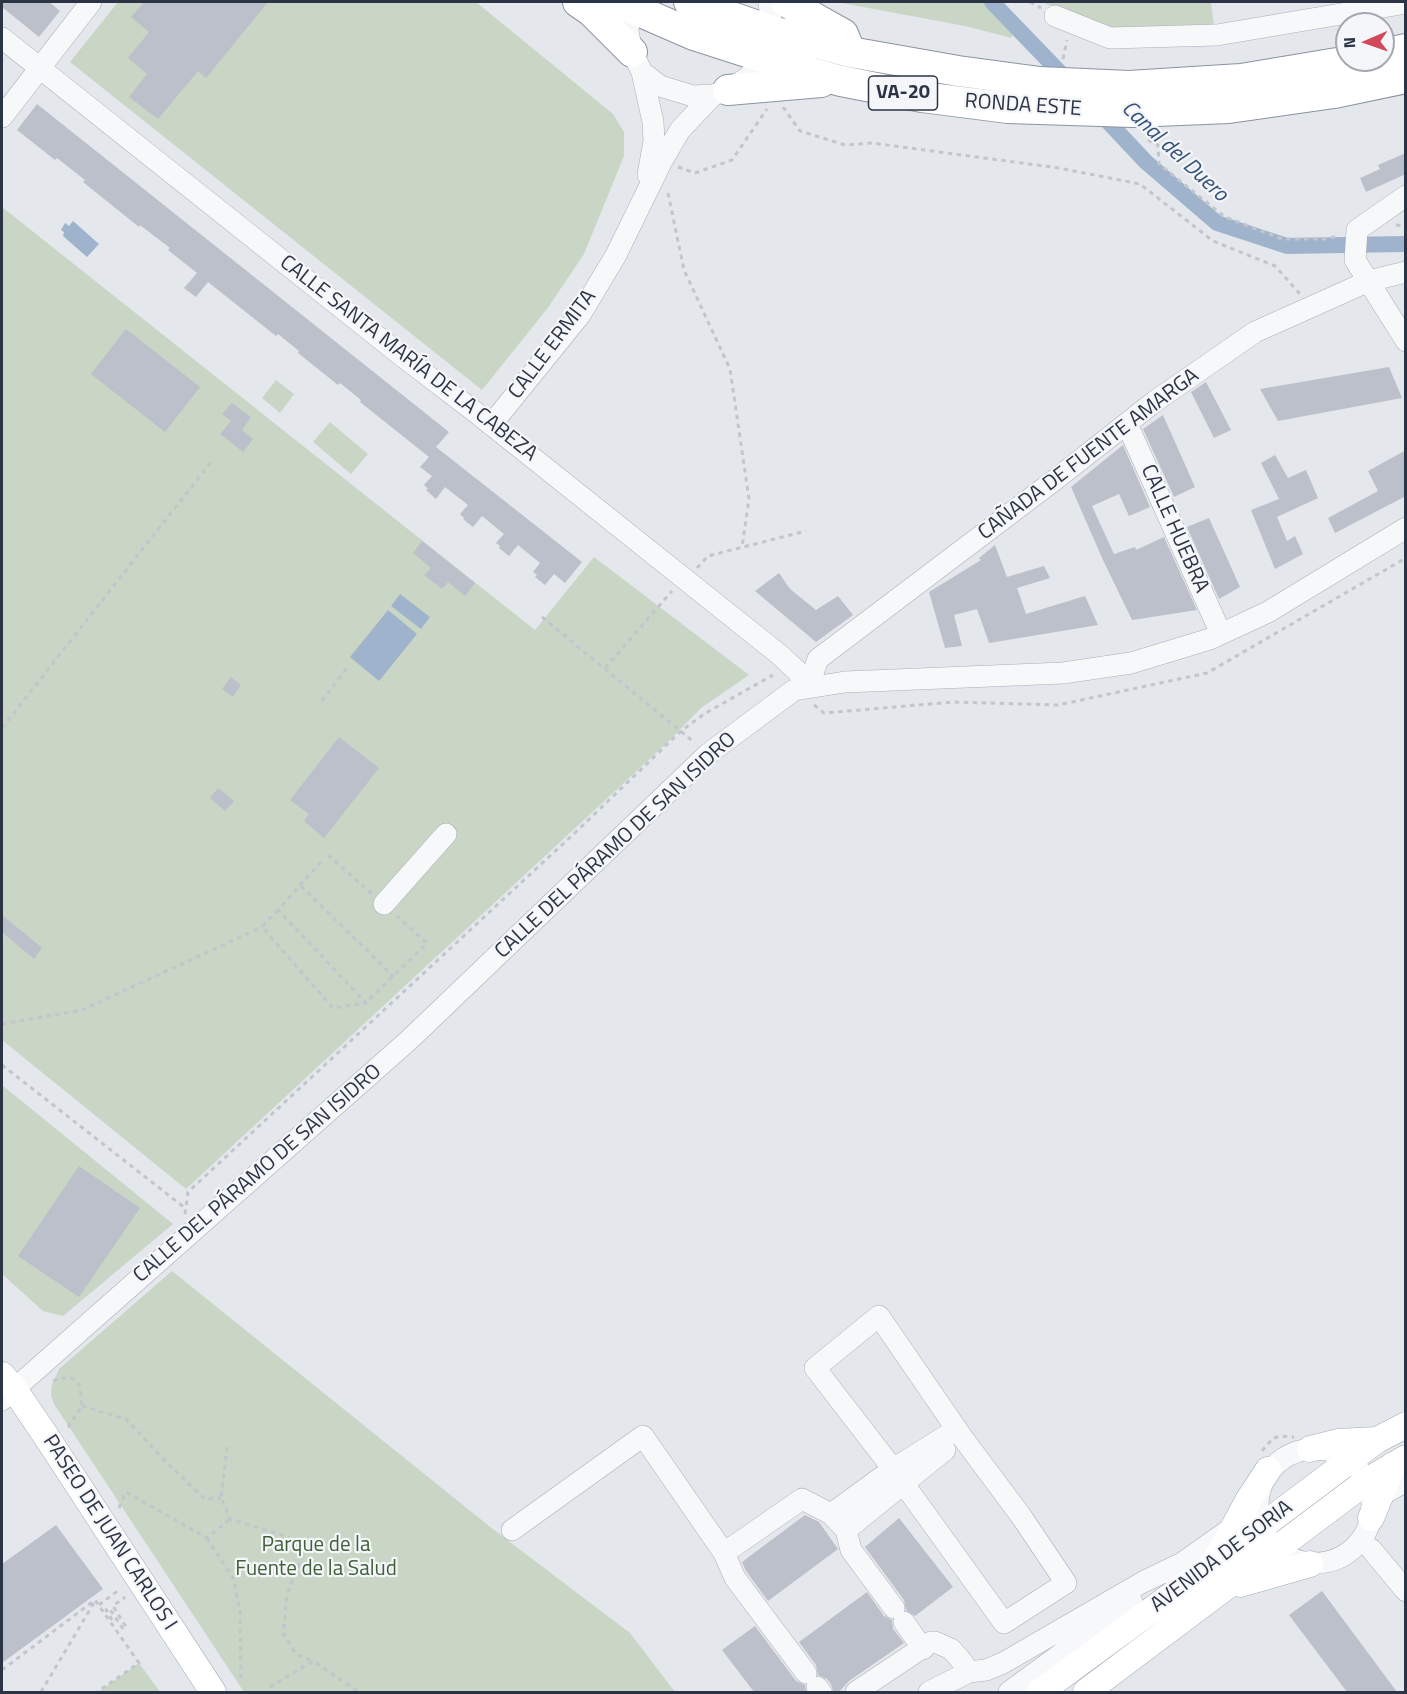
<!DOCTYPE html>
<html>
<head>
<meta charset="utf-8">
<style>
	body { margin:0 }
	#map { position:relative; width:1407px; height:1694px; overflow:hidden; background:#e4e7ec; font-family:"Titillium Web",sans-serif }
	canvas { display:block }
	.frame { position:absolute; inset:0; border:3px solid #2b3445; pointer-events:none }
	.north { position:absolute; left:1335px; top:12px; width:60px; height:60px; box-sizing:border-box; background:#f4f6f9; border:2px solid #a4a8b1; border-radius:50%; rotate:268deg; font-size:16px; font-weight:700; line-height:24px; text-align:center; color:#2b3445 }
	.north::after { content:''; display:block; margin:auto; width:21px; height:27px; background:#d1495b; clip-path:polygon(50% 0,100% 100%,50% 72%,0 100%) }
</style>
</head>
<body>
<div id="map">
<canvas width="1407" height="1694"></canvas>
<div class="frame"></div>
<div class="north">N</div>
</div>
<script>
const ctx = document.querySelector('canvas').getContext('2d');
ctx.lineJoin = 'round';
function paint(path, color) {
  ctx.fillStyle = color;
  ctx.fill(path, 'evenodd');
}
function shape(rows) {
  const path = new Path2D();
  for (const r of rows) {
    if (r.length === 3) {
      path.moveTo(r[0] + r[2], r[1]);
      path.arc(r[0], r[1], r[2], 0, 2 * Math.PI);
      continue;
    }
    path.moveTo(r[0], r[1]);
    for (let i = 2; i < r.length; i += 2) path.lineTo(r[i], r[i + 1]);
  }
  return path;
}
function strokePath(path, color, width, dash) {
  ctx.strokeStyle = color;
  ctx.lineWidth = width;
  ctx.lineCap = dash ? 'butt' : 'round';
  ctx.setLineDash(dash || []);
  ctx.stroke(path);
}
function label(font, color, halo, rows, align = 'center') {
  ctx.font = font + ' "Titillium Web",sans-serif';
  ctx.lineWidth = 4.5;
  ctx.setLineDash([]);
  ctx.textBaseline = 'middle';
  ctx.strokeStyle = halo;
  ctx.fillStyle = color;
  for (const [text, x, y, turn = 0] of rows) {
    ctx.save();
    ctx.translate(x, y);
    ctx.rotate((+turn || 0) * Math.PI / 180);
    ctx.textAlign = isNaN(turn) ? turn : align;
    if (halo) ctx.strokeText(text, 0, 0);
    ctx.fillText(text, 0, 0);
    ctx.restore();
  }
}
paint(shape([
	[118,2,476,2,613,114,624,132,624,156,584,254,547,309,482,390,70,62],
	[836,2,986,2,1002,17,1012,33,1012,38,965,26],
	[1042,2,1211,2,1214,27,1108,30],
	[2,207,535,630,594,557,749,675,701,708,669,741,186,1189,2,1040],
	[276,380,294,394,280,413,262,398],
	[330,422,368,454,351,474,313,442],
	[2,1085,173,1224,63,1316,43,1311,2,1274],
	[172,1271,494,1530,630,1633,675,1692,244,1692,54,1404,51,1395,52,1384,59,1369],
	[139,1663,160,1692,98,1692]
]), '#c9d6c5');
paint(shape([
	[73,221,99,244,87,257,63,236,64,232,61,230,65,223,69,226],
	[400,594,430,617,421,629,391,606],
	[388,610,417,634,379,681,350,657]
]), '#9fb4cc');
strokePath(shape([
	[992,2,1071,84],
	[1098,111,1146,162,1217,223,1287,246,1406,244]
]), '#9fb4cc', 16);
paint(shape([
	[2,2,49,2,60,11,39,37,2,7],
	[144,2,268,2,206,78,198,71,158,119,129,97,147,74,128,58,149,32,131,17],
	[37,104,449,432,436,447,582,562,565,583,554,574,545,585,535,577,537,575,533,572,540,563,518,545,509,556,499,548,500,546,496,543,504,534,482,516,473,527,463,519,464,518,460,514,468,505,445,487,436,499,426,490,428,489,424,485,432,476,420,467,429,457,360,402,361,400,340,383,338,385,298,353,299,351,278,334,276,336,208,282,196,297,184,288,197,273,168,250,170,248,140,225,139,227,83,182,85,180,57,158,55,160,17,130],
	[1406,153,1406,174,1366,192,1360,178,1380,169,1378,165],
	[126,329,200,387,165,432,91,374],
	[1389,367,1402,398,1278,421,1260,389],
	[1206,382,1231,430,1214,438,1191,392],
	[232,403,251,417,242,430,253,439,243,452,220,434,231,421,222,414],
	[1163,415,1195,487,1174,497,1143,429],
	[1123,445,1150,507,1129,516,1119,494,1092,506,1114,554,1135,547,1136,550,1164,537,1197,610,1132,620,1103,560,1071,487],
	[1406,450,1406,496,1335,533,1328,518,1378,491,1368,471],
	[1275,455,1288,478,1306,470,1318,498,1277,517,1287,541,1295,536,1303,554,1275,569,1251,510,1279,499,1261,463],
	[1209,518,1240,587,1219,599,1187,527],
	[422,541,475,583,465,596,448,582,442,589,424,575,431,568,413,553],
	[995,545,1007,577,1044,566,1050,578,1017,588,1026,614,1085,596,1098,625,989,643,977,609,954,615,962,646,945,648,929,592,981,560,979,558],
	[779,573,790,589,816,610,838,596,853,615,816,642,755,591],
	[231,677,241,685,233,697,222,689],
	[339,737,379,768,324,838,304,821,309,814,290,800],
	[218,788,234,801,225,811,210,798],
	[2,915,42,948,34,959,2,932],
	[79,1166,140,1208,79,1297,18,1256],
	[805,1515,819,1522,838,1549,768,1601,746,1571,742,1562],
	[899,1518,953,1587,915,1616,906,1610,904,1600,865,1547],
	[56,1525,103,1589,2,1663,2,1564],
	[1322,1591,1397,1692,1347,1692,1289,1615],
	[867,1592,884,1616,892,1620,893,1629,904,1643,849,1681,839,1692,833,1692,831,1684,827,1679,818,1675,816,1665,799,1642],
	[755,1626,796,1681,805,1685,806,1692,754,1692,722,1650]
]), '#bbc0ca');
const minor = shape([
	[631,2,628,31,632,52,642,72,660,86,693,96,713,95,728,90,748,77,764,59,772,31,769,2],
	[1055,16,1110,38,1217,35,1406,3],
	[2,38,402,356,474,411,780,655,797,671,808,687],
	[642,72,653,122,654,141,648,175],
	[2,117,91,2],
	[1406,196,1357,230,1355,260,1406,341],
	[1127,424,1221,634],
	[491,425,580,315,616,255,662,161,680,130,713,95],
	[808,687,818,659,1056,479,1154,402,1255,332,1369,281,1406,272],
	[384,904,446,834],
	[2,1400,409,1040,708,754,794,690,845,682,1063,673,1131,663,1210,639,1268,612,1406,528],
	[1315,1506,57],
	[1382,1495,1406,1481],
	[831,1514,893,1469,815,1368,879,1316,962,1437,1021,1516,1066,1583,1004,1623,893,1469,957,1429],
	[512,1530,643,1436,724,1553,802,1499,831,1514,846,1530,945,1450],
	[846,1530,851,1550,894,1608],
	[1371,1549,1406,1591],
	[724,1553,735,1578,806,1673],
	[1168,1573,1233,1527],
	[904,1622,923,1649],
	[817,1687,821,1692],
	[856,1692,931,1642,935,1642,951,1649,960,1659,969,1672],
	[929,1692,969,1672,986,1670,1003,1663,1143,1582,1178,1565],
	[1009,1692,1132,1602]
]);
const major = shape([
	[2,1375,14,1389,46,1436,213,1692],
	[1310,1449,1338,1442,1377,1440],
	[1371,1518,1393,1465],
	[1217,1558,1249,1499,1268,1470],
	[1240,1584,1310,1564],
	[1040,1692,1247,1540,1261,1527,1377,1440,1406,1425],
	[1086,1692,1367,1481,1406,1458]
]);
const highway = shape([
	[578,2,591,11,632,52],
	[618,2,694,35,812,73,841,81,922,97,1008,108,1132,112,1229,108,1334,93,1406,78],
	[689,2,772,31,850,52,958,71,1040,82,1129,86,1241,79,1355,60],
	[786,2,843,34,849,49],
	[1383,54,1406,49],
	[728,90,821,82]
]);
strokePath(minor, '#a9aeb7', 22);
strokePath(major, '#a3abb8', 27);
strokePath(highway, '#8b94a3', 32);
strokePath(shape([
	[1030,2,1041,8],
	[1063,59,1067,40],
	[783,107,800,131,845,145,872,143,1059,168,1140,184,1213,241,1275,266,1300,294],
	[1148,140,1158,145,1159,164,1225,217,1282,239,1327,239,1338,236],
	[678,167,695,173,732,160,767,109],
	[668,193,684,270,730,369,749,499,742,547],
	[1396,225,1406,226],
	[697,568,708,556,806,531],
	[542,617,695,743],
	[605,668,672,591],
	[322,701,347,668],
	[814,705,824,713,954,702,1058,705,1207,673,1406,558],
	[2,728,211,462],
	[328,855,372,894],
	[321,862,278,910,366,1003,427,943,397,916],
	[301,886,394,977],
	[278,910,262,927,333,1008,366,1003],
	[2,1024,82,1010,262,927],
	[2,1065,185,1208],
	[185,1214,188,1192,580,828,681,731,704,714,773,675],
	[53,1381,61,1378,72,1378,80,1386,82,1406,67,1429],
	[82,1406,126,1419,167,1463,205,1499,221,1498],
	[227,1447,221,1498,230,1519,289,1537,305,1550,287,1594,283,1633,296,1654,313,1661],
	[1262,1451,1273,1438,1281,1436,1294,1437],
	[119,1508,126,1492,207,1538,230,1519],
	[207,1538,233,1578,240,1611,241,1682],
	[99,1605,120,1589],
	[112,1620,106,1610,109,1608,123,1629,126,1627,113,1606,125,1597],
	[2,1670,95,1600,139,1663,97,1692],
	[270,1687,313,1661,359,1692],
	[41,1692,95,1601]
]), '#c2c5cb', 3, [4.5, 4.5]);
strokePath(minor, '#f7f8fa', 21);
strokePath(major, '#fff', 26);
strokePath(highway, '#fff', 30);
for (const [x, y, w] of [
	[903,93,69]
]) {
  const box = new Path2D();
  box.roundRect(x - w / 2, y - 17, w, 34, 4.5);
  ctx.fillStyle = '#f4f6f9';
  ctx.fill(box);
  strokePath(box, '#2b3445', 1.5);
}
label('bold 20px', '#2b3445', null, [
	["VA-20",903,93]
]);
label('21px', '#2b3445', '#f4f6f9', [
	["RONDA ESTE",1023,106,4],
	["CALLE ERMITA",553,345,-53],
	["CALLE SANTA MARÍA DE LA CABEZA",408,359,38],
	["CAÑADA DE FUENTE AMARGA",1089,455,-37],
	["CALLE HUEBRA",1174,529,66],
	["CALLE DEL PÁRAMO DE SAN ISIDRO",616,846,-43],
	["CALLE DEL PÁRAMO DE SAN ISIDRO",258,1174,-41],
	["PASEO DE JUAN CARLOS I",109,1533,57],
	["AVENIDA DE SORIA",1222,1557,-37]
]);
label('21px', '#3f6138', '#f4f6f9', [
	["Parque de la",316,1546],
	["Fuente de la Salud",316,1570]
]);
label('italic 22px', '#34527a', '#f4f6f9', [
	["Canal del Duero",1174,152,43]
]);
</script>
</body>
</html>
